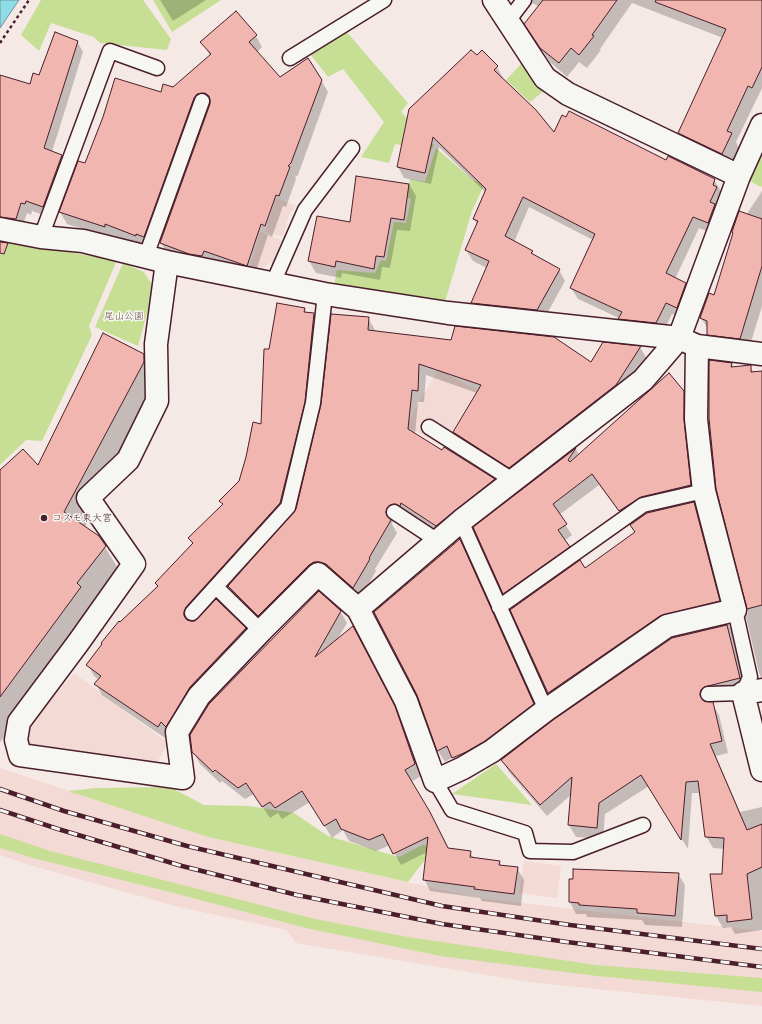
<!DOCTYPE html>
<html>
<head>
<meta charset="utf-8">
<style>
	body { margin:0 }
	canvas { display:block; background:#f5e9e5 }
</style>
</head>
<body>
<canvas width="762" height="1024"></canvas>
<script>
const ctx = document.querySelector('canvas').getContext('2d');
ctx.lineJoin = 'round';
function paint(path, color) {
  ctx.fillStyle = color;
  ctx.fill(path, 'evenodd');
}
function shape(rows) {
  const path = new Path2D();
  for (const r of rows) {
    path.moveTo(r[0], r[1]);
    for (let i = 2; i < r.length; i += 2) path.lineTo(r[i], r[i + 1]);
  }
  return path;
}
function strokePath(path, color, width, dash) {
  ctx.strokeStyle = color;
  ctx.lineWidth = width;
  ctx.lineCap = dash ? 'butt' : 'round';
  ctx.setLineDash(dash || []);
  ctx.stroke(path);
}
function label(font, color, halo, rows, align = 'center') {
  ctx.font = font + ' "Playpen Sans","Klee One",sans-serif';
  ctx.lineWidth = 3;
  ctx.setLineDash([]);
  ctx.textBaseline = 'middle';
  ctx.strokeStyle = halo;
  ctx.fillStyle = color;
  for (const [text, x, y, turn = 0] of rows) {
    ctx.save();
    ctx.translate(x, y);
    ctx.rotate((+turn || 0) * Math.PI / 180);
    ctx.textAlign = isNaN(turn) ? turn : align;
    if (halo) ctx.strokeText(text, 0, 0);
    ctx.fillText(text, 0, 0);
    ctx.restore();
  }
}
paint(shape([
	[276,198,296,206,289,215,283,237,265,232],
	[260,232,282,240,274,261,260,269,250,266],
	[438,369,476,390,444,447,406,426],
	[74,673,168,743,156,764,24,745,23,736,41,711],
	[0,768,208,837,478,898,762,931,762,1006,528,982,296,943,286,930,179,907,36,867,0,855],
	[524,861,561,866,557,898,519,893]
]), '#f4dad5');
paint(shape([
	[41,0,143,0,171,39,167,50,100,43,94,37,51,23,39,51,21,35],
	[153,0,221,0,172,32],
	[345,30,408,103,401,112,434,145,431,150,395,144,389,163,361,157,384,122,343,69,328,77,311,55],
	[524,61,545,90,530,102,506,80],
	[762,145,762,186,761,187,746,179],
	[436,148,473,180,485,183,472,211,444,305,334,286,337,270,375,273,381,260,386,261,394,222,406,223,411,199,406,197,410,179,425,182],
	[0,240,91,256,117,260,89,326,92,335,42,441,26,440,0,465],
	[123,263,144,272,154,288,138,346,95,327],
	[496,764,532,805,452,794],
	[170,787,204,805,249,806,294,813,328,836,399,857,424,844,431,852,408,882,208,837,68,791,96,788],
	[0,834,50,851,315,919,408,937,596,965,762,978,762,992,597,976,440,956,306,928,170,892,33,858,0,848]
]), '#c6df95');
const water = shape([
	[0,0,19,0,0,28,0,0]
]);
paint(water, '#8cdde7');
strokePath(water, '#72919c', 1);
paint(shape([
	[160,0,206,0,173,21],
	[528,0,762,0,762,88,736,142,739,148,730,168,687,147,679,133,723,38,632,3,600,49,601,50,587,68,579,62,567,77,550,62,534,38,539,7],
	[256,36,262,47,257,52,280,79,321,80,328,92,298,175,295,177,296,179,286,207,283,206,272,237,268,235,254,277,168,254,161,243,211,104,203,106,142,247,112,235,111,238,67,224,60,212,86,165,161,93,173,88,210,56,202,42],
	[77,41,83,52,52,152,62,156,68,166,49,217,32,211,31,215,27,213,23,225,0,218,0,76,30,86],
	[477,57,497,67,503,78,502,79,554,134,666,161,714,180,721,191,720,194,722,199,709,232,699,228,675,279,680,281,686,292,677,316,672,314,662,334,625,330,619,318,578,299,571,288,593,240,529,207,514,242,532,251,535,257,559,270,565,281,543,321,479,314,473,303,487,268,473,261,466,250,477,225,474,219,486,193,439,147,431,184,404,178,398,167,410,110],
	[409,184,416,196,410,231,397,230,390,268,382,267,380,280,342,273,341,278,316,273,309,261],
	[762,191,762,306,748,352,716,349,708,334,708,329,701,318,715,297,735,232],
	[304,309,307,313,314,314,320,325,286,515,192,619,190,622,195,622,216,600,245,629,252,640,165,738,102,695,96,684,99,680,94,676,88,665,159,587,156,583,193,545,189,538,223,505,221,501,239,482,262,425,270,350],
	[368,318,375,330,375,331,591,364,604,343,640,347,647,359,623,397,516,479,461,444,454,432,477,393,426,375,424,402,418,402,415,435,494,480,501,491,443,537,393,520,392,524,397,533,375,569,376,571,360,599,334,576,265,627,235,598,229,587,297,510],
	[143,354,158,381,158,389,85,527,98,536,121,573,96,614,0,742,0,471,38,467],
	[732,364,734,368,750,366,754,373,762,372,762,679,759,673,746,617,748,613,748,607,710,418],
	[683,391,689,402,696,496,647,507,626,521,599,485,559,515,572,535,564,541,575,558,510,604,504,593,474,528,576,449,579,455],
	[693,503,700,514,725,612,666,626,555,704,549,693,511,610,585,570,635,533,631,525],
	[459,540,466,551,540,715,459,769,453,757,445,762,438,751,418,695],
	[340,611,347,623,337,640,359,639,401,719,421,776,411,782,437,825,449,849,470,852,474,858,499,862,502,866,517,868,524,880,521,906,482,901,480,898,430,891,424,879,427,852,401,865,390,845,376,851,349,841,343,830,332,838,310,802,282,819,278,813,270,818,254,794,245,799,222,781,220,783,200,764,193,752],
	[729,625,736,637,747,688,711,698,706,703,712,703,719,715,728,753,716,756,740,812,762,807,762,930,735,934,731,927,723,928,716,916,711,875,723,875,724,849,713,848,706,836,700,793,692,793,688,849,649,786,605,814,603,839,576,837,569,825,572,794,547,816,509,772,502,760,673,639],
	[678,874,685,885,682,927,645,925,642,920,587,917,586,914,576,914,570,902,574,881]
]), '#0003');
const building = shape([
	[543,0,617,0,592,35,594,36,579,55,571,48,559,63,540,48,524,24,543,0],
	[656,0,762,0,762,67,752,88,748,86,727,131,732,133,722,154,678,133,726,29,655,2,656,0],
	[236,11,257,35,249,42,280,77,308,58,322,80,291,163,288,166,290,167,279,196,276,195,265,226,261,224,247,266,204,251,202,256,189,254,160,243,210,104,210,100,209,96,205,93,197,94,194,98,144,237,136,234,136,236,105,224,105,227,59,212,78,161,85,163,103,117,115,78,161,92,163,84,173,87,211,54,200,42,236,11],
	[55,32,78,41,44,148,62,155,43,207,26,201,25,204,21,203,16,219,0,217,0,75,30,84,33,73,39,75,55,32],
	[471,50,477,55,482,50,498,66,494,70,536,110,554,132,562,115,566,117,569,111,666,160,668,156,715,179,713,185,717,187,710,202,715,204,708,223,693,217,666,273,686,283,677,308,666,303,656,323,618,319,622,312,570,288,595,234,523,197,505,236,533,251,531,253,560,269,537,310,471,303,489,261,465,250,478,221,473,219,486,189,433,137,425,173,397,167,409,109,471,50],
	[356,176,409,184,404,220,391,218,384,257,376,256,374,269,336,261,335,267,308,261,317,216,350,222,356,176],
	[739,211,762,219,762,266,740,339,707,335,707,321,700,318,709,293,714,295,733,233,732,232,739,211],
	[0,242,8,243,4,254,0,253,0,242],
	[277,303,305,308,304,312,314,313,305,402,280,503,186,607,184,612,184,616,187,620,191,621,195,621,216,599,246,628,190,687,166,727,161,722,158,727,94,684,101,676,86,665,102,644,101,643,119,621,120,622,158,586,155,583,193,543,188,538,223,504,219,501,239,481,246,457,253,422,261,424,264,349,269,349,277,303],
	[331,314,369,317,368,330,451,340,455,326,554,337,591,362,603,342,641,346,616,385,509,468,453,432,481,385,419,364,418,391,412,390,408,429,442,450,444,447,495,479,436,526,401,503,400,506,395,504,390,505,387,508,386,512,387,516,391,520,369,558,370,559,353,588,326,564,320,562,314,562,309,565,258,616,228,586,296,509,321,404,331,314],
	[103,333,144,354,144,362,64,512,99,536,106,546,77,583,81,587,0,697,0,470,23,449,38,465,103,333],
	[709,360,732,363,731,367,751,365,751,372,762,371,762,605,747,609,716,489,709,418,709,360],
	[669,373,684,391,684,420,691,485,641,497,619,511,592,474,553,504,567,524,558,530,570,547,503,594,473,527,576,448,568,460,570,462,669,373],
	[694,502,720,601,660,616,548,693,510,610,580,560,585,568,635,532,630,525,647,513,694,502],
	[460,539,534,704,485,741,466,752,452,758,447,746,437,751,417,695,374,612,460,539],
	[319,591,341,611,315,657,353,626,395,706,415,764,405,770,430,812,448,848,471,851,470,857,500,861,499,865,518,867,514,894,474,889,475,887,423,880,428,837,393,854,383,834,369,840,341,829,336,819,324,826,302,791,275,808,270,802,262,807,246,783,238,788,215,770,213,772,192,752,190,735,209,704,319,591],
	[727,625,740,678,704,687,701,690,700,695,704,701,713,702,722,741,710,744,747,830,762,824,762,867,747,874,752,919,727,922,727,915,715,916,710,874,722,874,724,838,705,837,698,781,686,782,681,840,641,775,599,803,597,828,568,825,572,777,540,805,501,760,553,720,672,638,727,625],
	[573,869,679,873,675,916,637,913,637,909,579,905,579,903,569,902,569,879,573,879,573,869]
]);
paint(building, '#f1b6af');
strokePath(building, '#4a1f2b', 1);
const lane = shape([
	[508,21,524,0],
	[290,58,384,0],
	[41,237,110,51,157,68],
	[146,256,202,101],
	[273,283,305,210,352,148],
	[429,427,514,481],
	[394,512,438,541],
	[461,521,546,710],
	[216,587,261,631],
	[499,607,643,505,704,491],
	[192,613,288,507,313,403,325,294],
	[708,694,743,693,750,677,735,610],
	[435,781,452,810,525,833,530,851,573,852,643,825]
]);
const street = shape([
	[494,0,545,78,568,94,739,176],
	[0,229,41,237,83,241,167,262,325,294,448,313,679,338,697,346,762,354],
	[167,262,156,344,157,401,128,460,88,498,134,564,78,643,19,722,16,740,20,755,183,778,177,732,199,696,261,631,318,574,358,609,406,701,435,781,463,768,492,751,546,710,667,626,735,610,704,491,696,419,697,346],
	[358,609,461,521,643,380,679,338,739,176,762,125],
	[762,690,743,693,762,770]
]);
strokePath(lane, '#4a1f2b', 17);
strokePath(street, '#4a1f2b', 25);
strokePath(shape([
	[0,43,29,0]
]), '#4a1f2b', 2.5, [3, 3]);
strokePath(lane, '#f6f6f2', 14);
strokePath(street, '#f6f6f2', 22);
const rail = shape([
	[0,789,64,811,187,846,442,906,570,925,762,949],
	[0,810,58,829,182,866,297,895,442,924,567,942,762,967]
]);
strokePath(rail, '#4a1f2b', 4.5);
strokePath(rail, '#f6f6f2', 3, [9]);
for (const [x, y, r, color] of [
	[44,518,4,"#4a1f2b"]
]) {
  const dot = new Path2D();
  dot.arc(x, y, r, 0, 2 * Math.PI);
  ctx.fillStyle = color;
  ctx.fill(dot);
  strokePath(dot, '#f6f6f2', 1.5);
}
label('10px', '#694f46', '#f6f6f2', [
	["尾山公園",124,316]
]);
label('10px', '#4a1f2b', '#f6f6f2', [
	["コスモ東大宮",52,518]
], 'left');
</script>
</body>
</html>
